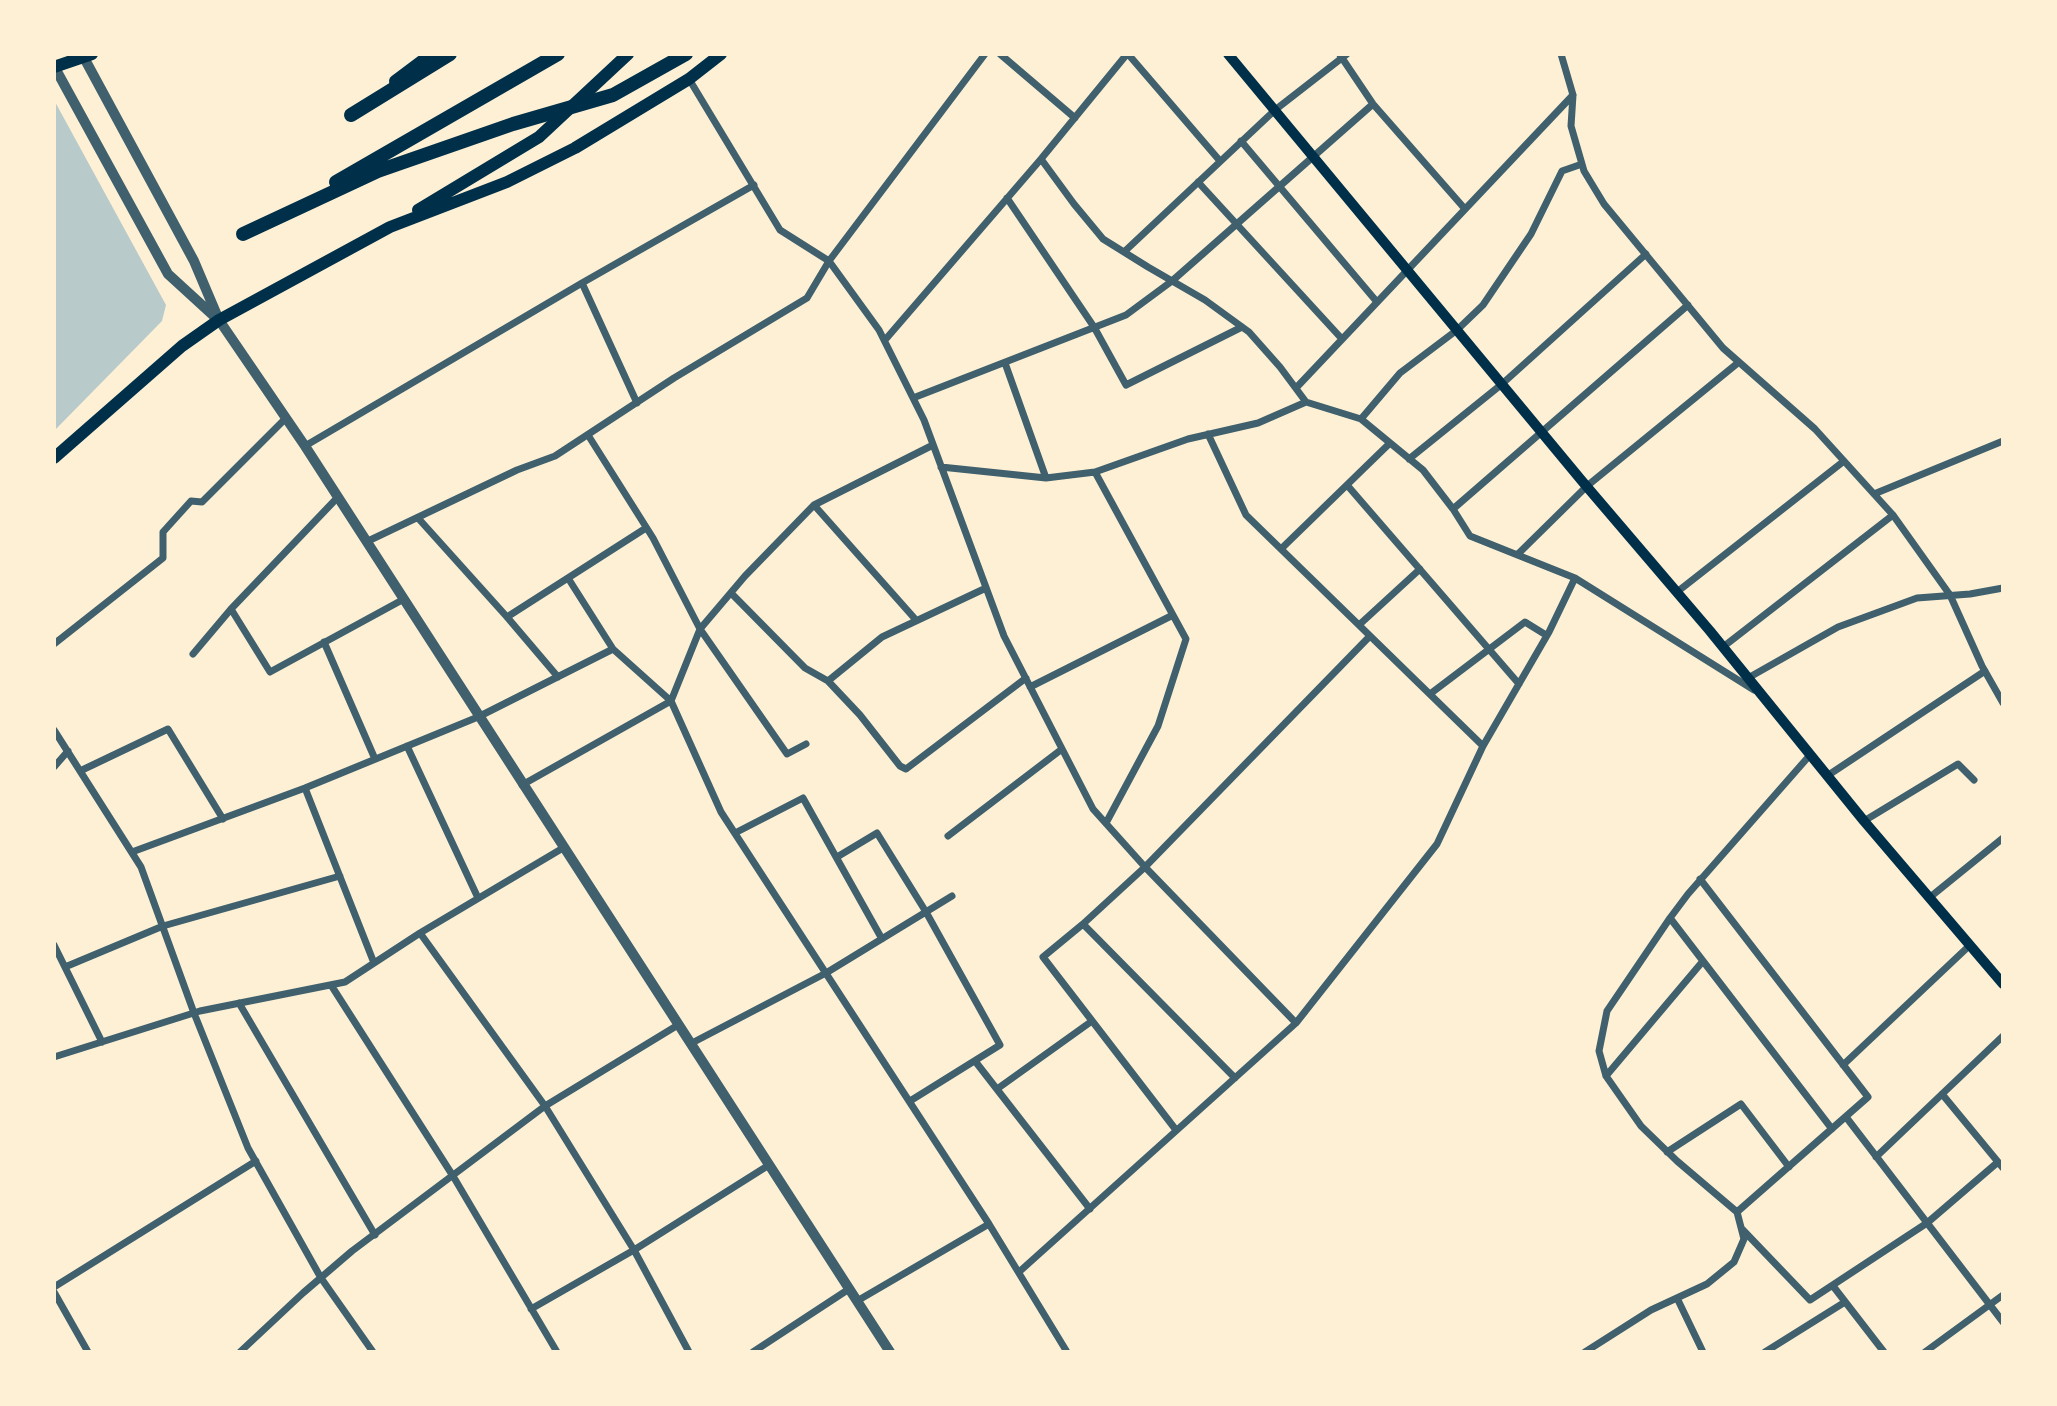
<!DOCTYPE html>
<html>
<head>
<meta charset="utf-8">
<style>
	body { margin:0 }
	#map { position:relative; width:2057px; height:1406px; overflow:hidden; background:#fdf0d5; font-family:"Noto Sans",sans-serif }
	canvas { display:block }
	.frame { position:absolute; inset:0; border:56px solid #fdf0d5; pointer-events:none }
</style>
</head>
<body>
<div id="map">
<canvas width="2057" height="1406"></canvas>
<div class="frame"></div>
</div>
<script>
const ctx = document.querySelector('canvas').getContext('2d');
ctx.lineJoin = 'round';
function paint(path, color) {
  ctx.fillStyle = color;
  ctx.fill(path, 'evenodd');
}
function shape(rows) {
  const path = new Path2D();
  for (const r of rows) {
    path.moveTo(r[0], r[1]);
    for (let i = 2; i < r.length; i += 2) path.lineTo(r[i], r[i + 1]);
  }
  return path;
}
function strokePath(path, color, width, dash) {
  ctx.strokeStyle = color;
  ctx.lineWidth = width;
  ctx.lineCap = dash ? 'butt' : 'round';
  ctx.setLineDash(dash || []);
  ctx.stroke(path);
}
paint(shape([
	[54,100,166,305,162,321,54,431]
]), '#b9caca');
strokePath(shape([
	[1000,54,1075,118],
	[1128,54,1220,161],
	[1561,54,1573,95,1571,126,1584,171,1604,204,1723,348,1815,429,1893,515,1950,595,1982,666,2003,703],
	[1340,55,1373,104,1465,209],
	[689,79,780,230,829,261,879,330,924,420,1004,636,1093,809,1145,867,1296,1023],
	[1241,141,1377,302],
	[1041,159,1074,204,1103,239,1148,267,1205,300,1249,332,1280,367,1306,402,1361,419,1423,470,1453,509,1470,536,1575,578,1754,690],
	[1198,182,1342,339],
	[1007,198,1094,327,1126,385,1242,327],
	[1124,252,1275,110,1347,54],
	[582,283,637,403],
	[885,340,1041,159,1127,54],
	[1005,363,1046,478],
	[1296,388,1573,95],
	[913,398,1126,315,1172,281,1373,104],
	[1361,419,1400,373,1457,330,1483,305,1531,234,1562,171,1582,164],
	[1208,434,1246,515,1483,746],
	[588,435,653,538,700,629,787,754,806,744],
	[305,446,582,283,754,185],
	[1409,459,1502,384,1646,254],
	[941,467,1046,478,1095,472,1188,439,1258,423,1306,402],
	[1095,472,1186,639,1158,726,1106,823],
	[1347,485,1519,684],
	[1874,494,2003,441],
	[814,505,916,620],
	[1453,509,1688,305],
	[418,518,507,617,558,677],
	[366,542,517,470,555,456,674,378,807,298,829,261,985,54],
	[1281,549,1390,443],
	[1518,554,1587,486,1739,362],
	[568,578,613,649],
	[1677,592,1844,461],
	[731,593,805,668,828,681,860,715,900,766,906,769,1026,678],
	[231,609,270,672,404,599],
	[507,617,646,528],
	[1359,625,1420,569],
	[324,642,375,759],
	[54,644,163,558,163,532,191,501,202,502,285,419],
	[1723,647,1893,515],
	[193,654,231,609,338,497],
	[1748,678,1838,627,1917,598,1970,594,2003,588],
	[828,681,882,637,986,588],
	[1030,687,1173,615],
	[1430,694,1525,622,1546,635],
	[54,730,141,867,194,1013,248,1148,321,1278,373,1352],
	[407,746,478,898],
	[54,767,68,751],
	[80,771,168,729,223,819],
	[1827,776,1985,671],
	[522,785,671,701,700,629,745,576,814,505,933,445],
	[305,788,374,963],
	[1864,821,1958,764,1974,780],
	[735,833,803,798,882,939],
	[948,836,1062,749],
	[132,852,305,788,478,717,613,649,671,701,721,812,989,1224,1067,1352],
	[837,857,877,833,926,912,1000,1045,910,1101],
	[1700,879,1868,1097,1737,1212],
	[1929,898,2003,838],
	[1670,918,1832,1129],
	[1083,924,1043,957,1176,1130],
	[420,933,545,1106,634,1250,689,1352],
	[54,945,102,1042],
	[65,967,163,926,340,876],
	[331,985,453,1176,557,1352],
	[239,1003,375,1235],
	[690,1044,826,973,952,896],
	[54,1057,200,1011,345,982,420,933,563,848],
	[975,1061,1090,1209],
	[1843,1065,1969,946],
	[1606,1076,1703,961],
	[1235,1078,1083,924,1145,867,1370,636],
	[997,1089,1092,1021],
	[1942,1094,2003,1168],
	[1846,1117,2003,1322],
	[1667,1152,1741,1104,1789,1167],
	[1876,1157,2003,1036],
	[1742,1229,1810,1300,1927,1223,1998,1162],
	[1019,1272,1296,1023,1437,844,1483,746,1549,632,1575,578],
	[1833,1286,1884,1352],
	[54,1287,256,1161],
	[54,1292,88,1352],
	[1677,1298,1703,1352],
	[857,1301,989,1224],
	[531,1309,634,1250,769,1165],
	[240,1352,303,1293,352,1251,545,1106,678,1025],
	[753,1352,849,1289],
	[1585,1352,1651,1310,1707,1284,1734,1262,1744,1239,1737,1212,1677,1161,1641,1126,1606,1076,1599,1051,1607,1011,1670,918,1688,894,1810,755],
	[1765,1352,1845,1302],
	[1925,1352,2003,1295]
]), '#3f606c', 7);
strokePath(shape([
	[82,54,194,261,219,320,305,446,890,1352],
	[54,66,168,274,215,317]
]), '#3f606c', 10);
strokePath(shape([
	[1228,54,1582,481,1710,631,1864,821,2003,984]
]), '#003049', 10);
strokePath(shape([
	[54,67,92,54],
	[395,81,431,54],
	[418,210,539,137,628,54],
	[54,458,182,346,219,320,390,227,507,182,575,148,689,79,721,54]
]), '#003049', 12);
strokePath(shape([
	[351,115,450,54],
	[336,182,558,54],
	[243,234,378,171,513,124,613,95,686,54]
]), '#003049', 14);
</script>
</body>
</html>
